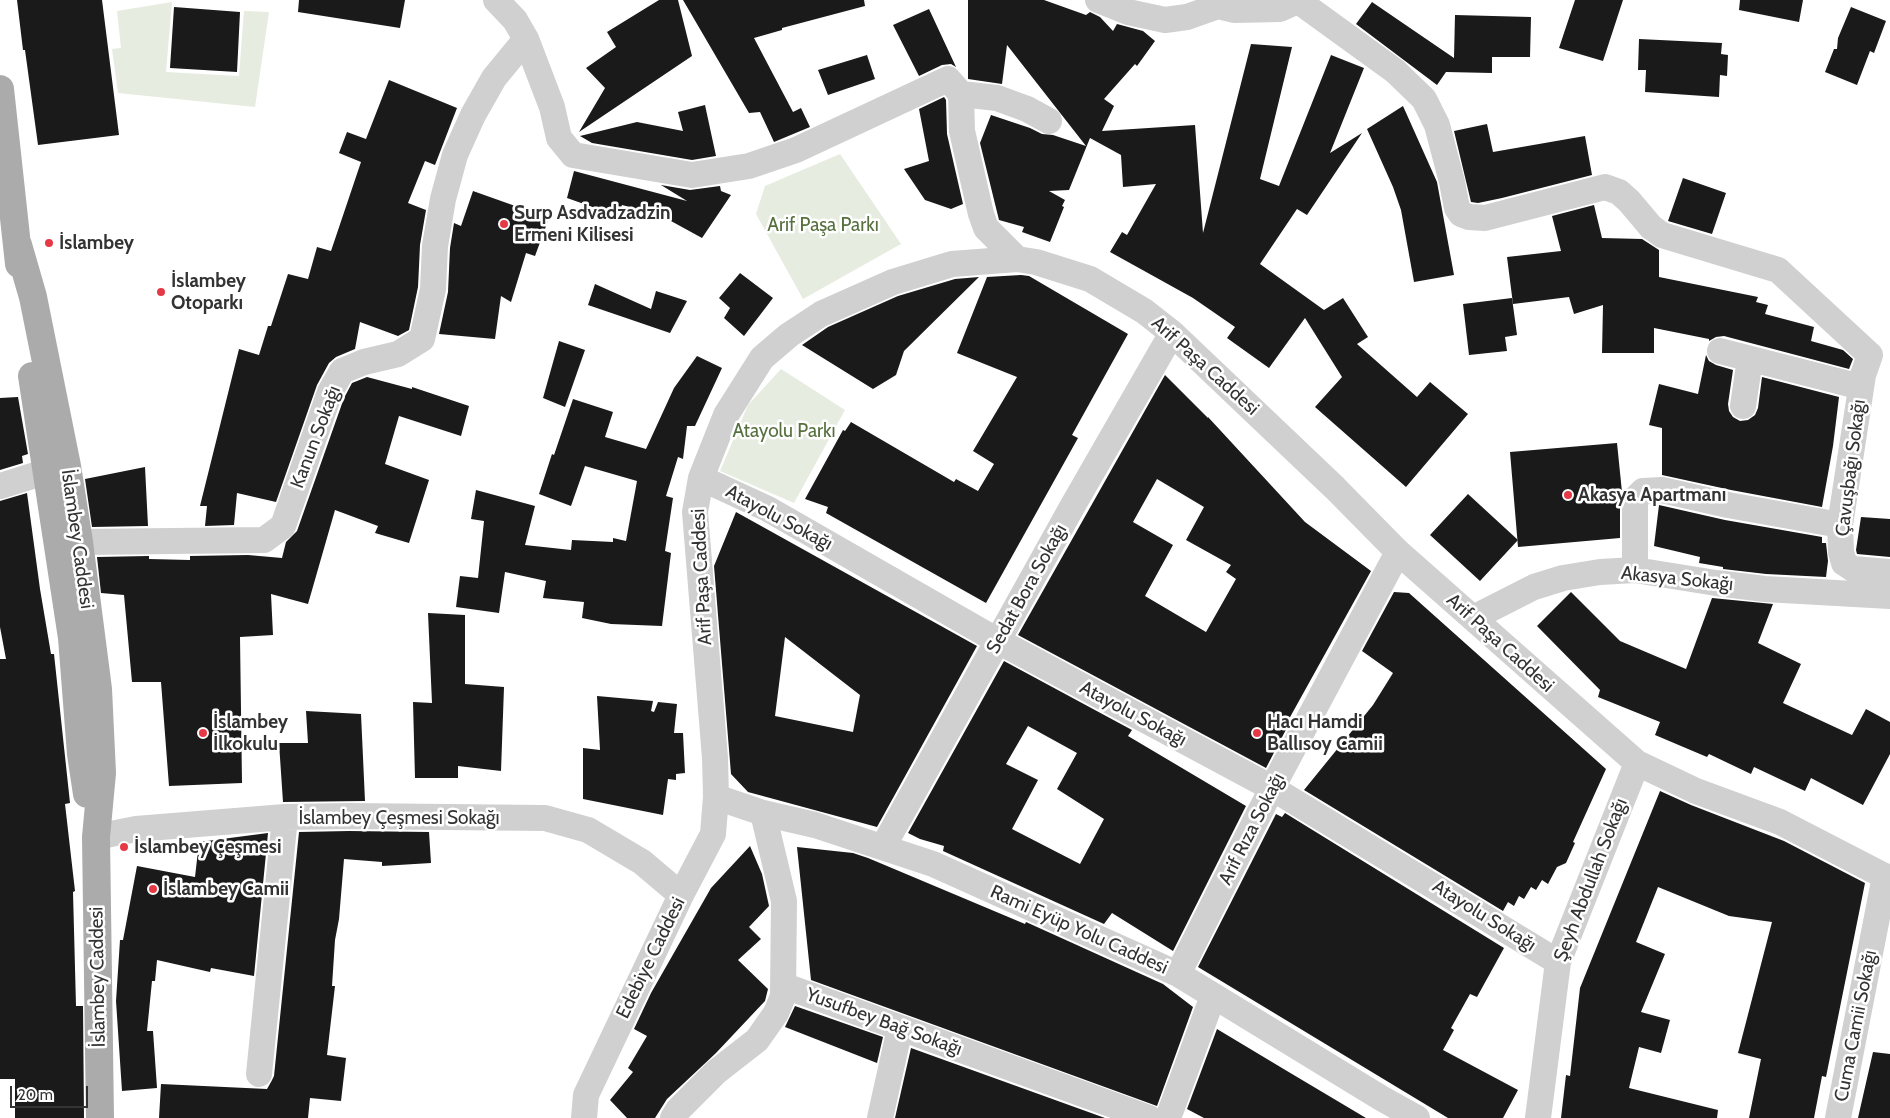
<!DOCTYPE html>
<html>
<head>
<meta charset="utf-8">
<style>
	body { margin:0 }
	#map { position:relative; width:1890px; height:1118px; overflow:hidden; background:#fff; font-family:Cabin,sans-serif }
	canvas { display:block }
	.scale { position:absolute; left:10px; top:1086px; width:78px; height:22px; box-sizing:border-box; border:2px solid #333; border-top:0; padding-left:6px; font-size:15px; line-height:18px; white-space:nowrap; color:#333; -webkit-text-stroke:4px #fff; paint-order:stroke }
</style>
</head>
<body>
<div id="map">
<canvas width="1890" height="1118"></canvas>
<div class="scale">20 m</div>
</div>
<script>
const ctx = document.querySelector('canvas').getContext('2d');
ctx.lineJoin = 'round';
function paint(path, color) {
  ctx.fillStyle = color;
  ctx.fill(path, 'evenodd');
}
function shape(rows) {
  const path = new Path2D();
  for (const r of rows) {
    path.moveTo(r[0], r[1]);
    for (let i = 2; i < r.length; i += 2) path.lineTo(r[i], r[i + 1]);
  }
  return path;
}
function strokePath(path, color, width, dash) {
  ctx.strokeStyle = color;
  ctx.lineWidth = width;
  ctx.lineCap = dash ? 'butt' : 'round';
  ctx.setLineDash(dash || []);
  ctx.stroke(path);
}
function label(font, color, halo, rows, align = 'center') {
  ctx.font = font + ' Cabin,sans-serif';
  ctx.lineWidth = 5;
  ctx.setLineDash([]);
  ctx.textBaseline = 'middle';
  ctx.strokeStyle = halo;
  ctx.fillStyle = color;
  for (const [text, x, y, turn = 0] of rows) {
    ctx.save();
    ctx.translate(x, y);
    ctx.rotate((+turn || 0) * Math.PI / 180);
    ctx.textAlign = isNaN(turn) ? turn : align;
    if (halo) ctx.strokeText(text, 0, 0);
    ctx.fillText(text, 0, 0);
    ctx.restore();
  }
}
paint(shape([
	[172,2,166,72,239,76,244,11,269,12,255,107,118,93,112,49,121,48,117,11],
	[840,154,901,244,803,299,756,214,765,186],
	[781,369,845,410,794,503,720,471,748,405]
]), '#e6ecdf');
paint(shape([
	[17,0,102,0,119,135,38,145,25,50,23,50],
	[299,0,405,0,400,28,298,12],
	[659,0,678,0,692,56,579,132,605,88,586,68,616,47,607,32],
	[683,0,864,0,865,6,782,28,782,30,754,38,793,112,801,108,810,127,774,142,760,112,749,113],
	[968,0,1044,0,1086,15,1090,12,1100,17,1113,31,1117,24,1143,31,1155,41,1137,66,1135,64,1104,99,1114,106,1102,131,1195,125,1203,233,1251,44,1292,47,1260,179,1279,186,1331,55,1364,68,1330,153,1362,133,1307,215,1297,209,1260,264,1324,310,1343,298,1368,337,1357,344,1417,397,1430,382,1468,414,1406,487,1315,407,1342,377,1305,318,1269,368,1227,338,1235,327,1193,298,1110,252,1122,232,1127,235,1156,184,1123,187,1121,155,1090,138,1069,190,1049,191,1065,200,1062,206,1064,207,1050,242,1022,232,1024,227,999,220,980,143,991,115,1030,128,1042,134,1053,135,1086,146,1007,45,1002,84,968,79],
	[1575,0,1623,0,1603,61,1559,48],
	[1740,0,1803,0,1799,22,1739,10],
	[1372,2,1454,58,1455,15,1531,17,1530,57,1492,57,1492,73,1446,72,1437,85,1356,24],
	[174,7,240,12,237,72,170,68],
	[1851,7,1886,21,1874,53,1870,51,1857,85,1825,72,1834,49,1837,49,1838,38],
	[929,9,956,67,951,64,942,65,919,76,893,25],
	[1639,39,1722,43,1721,54,1728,55,1727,76,1720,75,1719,97,1645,92,1646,70,1638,70],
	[867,55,875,79,828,95,818,70],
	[389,80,457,108,435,165,425,161,408,203,426,210,420,245,418,287,409,330,398,336,360,322,355,349,336,357,329,363,317,385,276,502,237,493,234,525,205,526,207,506,200,506,239,349,259,355,268,326,271,326,288,274,308,279,317,247,331,251,361,162,339,153,347,132,366,139],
	[944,97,946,100,947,134,963,204,951,209,925,200,904,169,929,161,919,109],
	[705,105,716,156,692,160,592,143,580,136,637,122,683,131,678,112],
	[1403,106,1437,182,1454,275,1414,282,1401,210,1393,187,1367,129],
	[1487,124,1493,152,1585,136,1592,175,1502,198,1478,203,1471,202,1454,131],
	[574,171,687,201,661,185,690,190,720,186,721,191,731,195,702,238,660,215,622,205,618,216,567,198],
	[1683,178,1726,193,1712,234,1668,221],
	[473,191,549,218,535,256,526,253,511,302,501,296,495,339,439,334,448,292,450,248,454,223,461,226],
	[1594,205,1602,238,1642,239,1659,250,1659,277,1758,297,1756,302,1768,305,1765,314,1814,327,1811,341,1843,350,1853,359,1849,369,1724,336,1716,337,1709,341,1709,339,1654,328,1654,353,1602,353,1603,305,1574,314,1569,297,1513,304,1507,257,1561,251,1552,216],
	[740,273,773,298,744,336,724,318,730,308,719,298],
	[1021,275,1029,276,1128,334,1072,435,1078,438,986,603,826,513,828,507,805,499,843,430,845,431,851,422,954,482,956,479,978,491,994,464,973,451,1017,377,957,353,987,277],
	[979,277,904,351,896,375,873,389,802,345,828,327,898,296,955,279],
	[595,284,651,309,656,291,687,301,670,333,588,305],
	[1512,298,1517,335,1505,337,1507,351,1469,355,1463,304],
	[559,341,585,350,565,407,543,398],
	[1706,355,1709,361,1716,365,1733,370,1728,404,1729,411,1733,417,1740,421,1748,420,1755,415,1758,408,1762,377,1839,397,1833,446,1822,507,1731,490,1662,475,1662,428,1649,425,1659,384,1698,394],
	[697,356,722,368,695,426,687,426,683,459,678,457,666,496,673,498,665,551,671,553,662,626,611,624,582,618,584,602,543,598,546,581,505,572,499,613,456,607,460,576,478,578,484,521,471,519,476,490,535,506,525,545,571,550,572,540,613,542,613,538,626,541,637,481,585,466,571,506,539,494,552,454,554,455,573,399,613,412,605,437,646,449,674,388],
	[1165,375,1208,418,1208,417,1305,522,1371,571,1289,719,1291,720,1266,768,1018,635],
	[1157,479,1204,507,1186,540,1231,565,1226,572,1236,579,1206,632,1145,596,1173,545,1133,522],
	[367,377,412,389,412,387,469,406,461,436,399,416,385,464,429,480,409,543,375,533,378,526,335,510,308,604,271,594,273,635,240,637,242,783,169,786,161,682,132,682,124,595,101,593,97,557,149,556,149,559,190,560,190,556,248,555,282,558,286,542,297,531,344,398,352,383],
	[18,397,28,454,22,456,23,463,0,470,0,398],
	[1617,443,1622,492,1620,499,1620,538,1518,547,1510,452],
	[145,467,148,526,92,527,85,479],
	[27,493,40,589,51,654,54,654,70,803,65,804,75,891,73,892,76,1006,83,1006,84,1118,15,1118,15,1079,0,1079,0,659,6,659,0,627,0,501],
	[1468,494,1518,540,1480,581,1430,535],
	[1659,505,1725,520,1822,537,1822,543,1826,543,1828,561,1826,577,1766,574,1723,569,1723,567,1699,563,1700,557,1654,546],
	[736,512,977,646,877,827,748,792,731,774,714,566],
	[785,637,860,695,853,732,775,716],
	[1861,517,1890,519,1890,557,1857,554,1856,550],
	[1394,592,1409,593,1606,769,1573,842,1575,843,1566,863,1557,867,1548,884,1542,880,1536,890,1531,887,1524,899,1519,896,1514,906,1508,902,1503,911,1304,790,1373,705,1393,673,1362,651],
	[1571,592,1620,641,1686,669,1712,598,1773,604,1758,643,1801,664,1783,703,1852,735,1866,709,1890,722,1890,754,1863,805,1811,778,1805,791,1754,767,1751,774,1709,754,1707,757,1655,735,1660,722,1598,697,1600,690,1537,626],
	[428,613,465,615,465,684,504,687,501,771,458,766,458,778,415,778,413,702,432,703],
	[1004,661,1132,730,1128,736,1246,806,1173,951,1112,913,1104,924,943,851,944,846,920,839,908,833],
	[1028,726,1077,753,1057,789,1104,819,1080,864,1012,829,1038,780,1006,764],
	[597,696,653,701,651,711,654,712,658,702,677,704,674,733,683,733,685,773,676,774,676,780,668,779,663,815,583,799,583,748,600,750],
	[306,711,361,714,365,801,283,802,279,743,308,743],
	[1660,791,1691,805,1784,841,1865,883,1826,1077,1822,1076,1814,1118,1749,1118,1761,1059,1738,1053,1772,922,1729,916,1658,887,1636,942,1665,954,1641,1012,1670,1020,1661,1053,1639,1047,1629,1088,1718,1110,1717,1118,1561,1118,1566,1075,1570,1076,1580,988],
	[1285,813,1504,948,1477,997,1470,994,1451,1028,1454,1030,1443,1050,1518,1090,1503,1118,1448,1118,1198,967,1276,814,1282,817],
	[349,831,429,832,431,863,382,866,382,862,344,859,339,919,335,940,332,986,335,986,327,1055,346,1058,341,1101,310,1098,308,1118,159,1118,161,1084,267,1089,271,1082,274,1076,299,832],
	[268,833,254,976,211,968,210,972,157,960,155,981,152,981,147,1031,153,1031,157,1088,122,1091,116,1001,120,940,123,940,137,866,195,877,199,842],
	[750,846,762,874,769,906,749,927,761,939,738,960,768,989,765,1001,716,1053,667,1099,655,1118,627,1118,610,1100,633,1072,628,1068,647,1036,634,1029,651,993,711,888],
	[797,847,853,853,868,858,1025,924,1026,922,1163,984,1193,1007,1157,1106,811,980],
	[795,1006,883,1037,877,1063,785,1027],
	[1217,1029,1287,1071,1366,1118,1204,1118,1187,1109],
	[911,1048,1105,1118,895,1118],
	[1873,1052,1890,1054,1890,1118,1858,1118]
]), '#1a1a1a');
strokePath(shape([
	[496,0,515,20,526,39,552,107,559,138,573,155,692,175,749,166,796,150,948,79,961,94],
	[1098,0,1128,12,1165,20,1187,17,1218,6,1235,10,1280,9,1300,0],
	[1297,0,1395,71,1424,99,1437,125,1452,182,1457,208,1461,214,1469,217,1485,218,1605,187,1619,192,1629,201,1651,227,1662,235,1778,270,1870,355],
	[961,94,962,131,981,214,986,228,1017,259],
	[961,94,997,98,1027,109,1049,121],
	[1720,351,1861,387],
	[1870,355,1863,375,1840,525,1841,552,1844,563,1853,569,1890,572],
	[1743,406,1750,359],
	[701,478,768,509,998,641,1272,788,1558,962],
	[0,486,45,472],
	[79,542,264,540,283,526,330,392,342,371,364,362,398,354,422,339,433,289,435,246,443,199,455,155,473,115,494,78,526,39],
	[1635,570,1635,499,1643,491,1662,490,1728,505,1840,525],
	[1473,618,1534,587,1563,578,1600,572,1635,570,1716,583,1765,589,1890,596],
	[716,797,763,813,815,825,933,864,1178,974,1381,1098,1417,1118],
	[96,837,136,829,285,817,349,816,545,818,588,830,642,862,681,895],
	[883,847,1072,507,1172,333],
	[1178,974,1272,788,1398,552],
	[785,986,1149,1118],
	[259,1074,285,817],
	[584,1118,586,1095,681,895,713,834,716,797,715,758,695,512,701,478,726,415,762,358,789,335,821,314,893,282,952,264,1017,259,1036,262,1090,279,1144,311,1172,333,1335,488,1398,552,1637,763,1696,791,1780,822,1890,879],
	[673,1118,678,1110,716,1072,757,1040,776,1013,783,996,784,901,763,813],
	[880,1118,900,1028],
	[1168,1118,1213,996],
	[1538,1118,1558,962,1637,763],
	[1838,1118,1885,876]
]), '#d0d0d0', 26);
strokePath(shape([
	[0,89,19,264],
	[18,245,33,297,67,466,79,542,98,689,102,773,96,837,100,1118],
	[32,376,72,638,81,754,87,794]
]), '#ababab', 28);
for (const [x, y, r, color] of [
	[504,224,5,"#e63946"],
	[49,243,5,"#e63946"],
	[161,292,5,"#e63946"],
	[1568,495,5,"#e63946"],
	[203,733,5,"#e63946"],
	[1257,733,5,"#e63946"],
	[124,847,5,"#e63946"],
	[153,889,5,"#e63946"]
]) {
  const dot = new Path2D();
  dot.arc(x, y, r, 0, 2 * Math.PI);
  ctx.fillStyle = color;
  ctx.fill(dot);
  strokePath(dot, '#fff', 2);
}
label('bold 19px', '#333', '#fff', [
	["Surp Asdvadzadzin",514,213],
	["Ermeni Kilisesi",514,235],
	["İslambey",59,243],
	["İslambey",171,281],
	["Otoparkı",171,303],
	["Akasya Apartmanı",1578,495],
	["İslambey",213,722],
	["İlkokulu",213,744],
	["Hacı Hamdi",1267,722],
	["Ballısoy Camii",1267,744],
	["İslambey Çeşmesi",134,847],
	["İslambey Camii",163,889]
], 'left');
label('19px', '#56703f', '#fff', [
	["Arif Paşa Parkı",823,225],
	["Atayolu Parkı",784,431]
]);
label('19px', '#333', '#fff', [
	["Arif Paşa Caddesi",1205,366,42],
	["Kanun Sokağı",316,437,-69],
	["Çavuşbağı Sokağı",1851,468,-83],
	["Atayolu Sokağı",779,518,28],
	["İslambey Caddesi",77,539,82],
	["Arif Paşa Caddesi",702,577,-93],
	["Akasya Sokağı",1677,579,6],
	["Sedat Bora Sokağı",1027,589,-61],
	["Arif Paşa Caddesi",1500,643,42],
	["Atayolu Sokağı",1133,714,28],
	["İslambey Çeşmesi Sokağı",399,818],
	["Arif Rıza Sokağı",1252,829,-63],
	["Şeyh Abdullah Sokağı",1591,880,-69],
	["Atayolu Sokağı",1484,916,32],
	["Rami Eyüp Yolu Caddesi",1079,930,24],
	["Edebiye Caddesi",651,958,-64],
	["İslambey Caddesi",98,977,-91],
	["Yusufbey Bağ Sokağı",884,1022,20],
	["Cuma Camii Sokağı",1856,1026,-79]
]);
</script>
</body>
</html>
